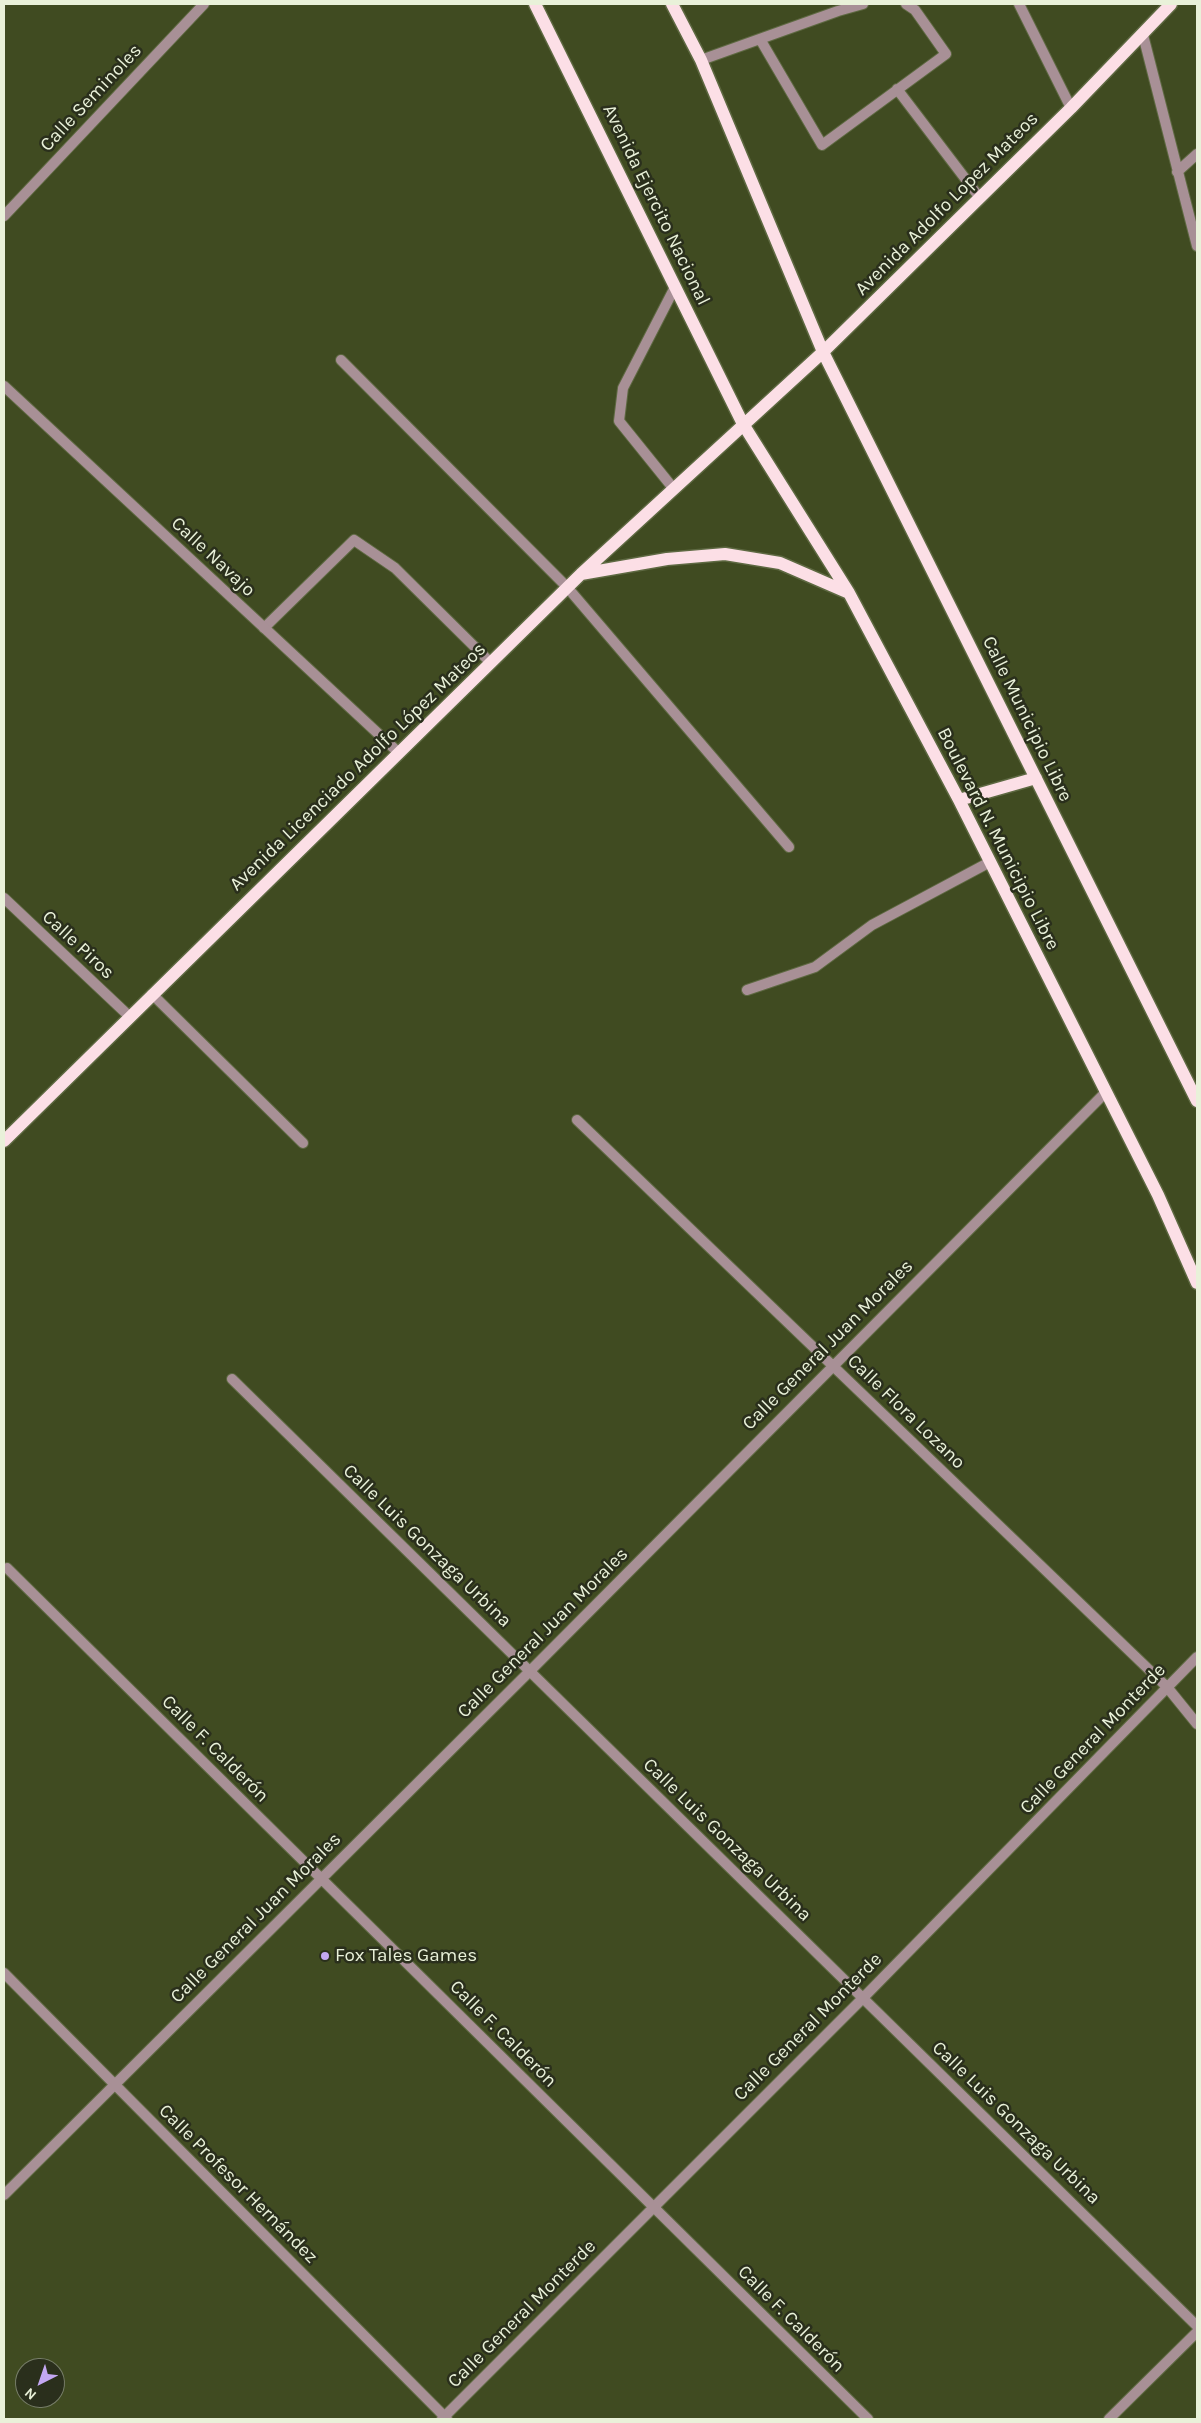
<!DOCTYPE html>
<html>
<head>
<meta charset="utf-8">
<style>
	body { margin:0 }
	#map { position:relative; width:1201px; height:2423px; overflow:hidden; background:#404b21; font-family:Karla,sans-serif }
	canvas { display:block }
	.frame { position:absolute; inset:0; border:5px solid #e9f1d9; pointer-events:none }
	.north { position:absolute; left:15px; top:2358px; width:50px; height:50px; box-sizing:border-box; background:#2a2f1c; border:1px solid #767d68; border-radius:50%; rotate:221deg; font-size:14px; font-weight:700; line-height:20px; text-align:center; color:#e9f1d9 }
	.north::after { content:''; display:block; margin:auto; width:18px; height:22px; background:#c3a7f2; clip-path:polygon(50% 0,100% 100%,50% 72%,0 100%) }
</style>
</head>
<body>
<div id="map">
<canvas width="1201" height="2423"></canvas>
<div class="frame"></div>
<div class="north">N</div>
</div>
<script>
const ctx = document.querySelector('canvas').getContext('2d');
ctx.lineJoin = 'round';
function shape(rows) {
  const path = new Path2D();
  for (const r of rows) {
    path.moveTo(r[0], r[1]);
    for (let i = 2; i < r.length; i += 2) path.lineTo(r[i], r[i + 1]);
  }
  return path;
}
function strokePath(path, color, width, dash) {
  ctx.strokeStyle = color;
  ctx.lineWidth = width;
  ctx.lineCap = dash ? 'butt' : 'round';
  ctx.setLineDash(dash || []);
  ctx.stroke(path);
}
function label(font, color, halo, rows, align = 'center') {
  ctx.font = font + ' Karla,sans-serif';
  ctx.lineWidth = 5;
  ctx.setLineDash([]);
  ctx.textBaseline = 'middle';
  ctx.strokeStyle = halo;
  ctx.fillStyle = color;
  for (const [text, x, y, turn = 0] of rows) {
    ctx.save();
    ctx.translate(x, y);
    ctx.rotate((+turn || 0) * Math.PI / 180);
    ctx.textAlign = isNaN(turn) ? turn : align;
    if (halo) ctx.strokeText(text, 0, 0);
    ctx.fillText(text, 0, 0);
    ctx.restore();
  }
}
const service = shape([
	[1143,35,1197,246],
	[760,39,822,145,946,54,915,10,906,4],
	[701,60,838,11,863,4],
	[897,89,980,198],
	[1177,172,1197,154],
	[341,360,567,587,789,847],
	[673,488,619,421,623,388,675,287],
	[264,628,354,540,395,568,491,663],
	[747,990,815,967,872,925,990,862],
	[152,994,303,1143],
	[1167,1687,1197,1724]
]);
const minor = shape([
	[1019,4,1071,108],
	[4,216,204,4],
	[4,386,399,753],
	[4,898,129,1016],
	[577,1120,1167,1687],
	[232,1379,1197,2326],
	[7,1568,868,2419],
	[4,1973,447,2419],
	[4,2195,530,1671,1105,1093],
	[442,2419,863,1998,1197,1657],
	[1109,2419,1197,2332]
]);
const primary = shape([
	[535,4,743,424,849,593,959,800,1158,1195,1197,1283],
	[672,4,701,60,823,352,1197,1101],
	[581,574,667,559,725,554,780,563,849,593],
	[959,800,1036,778],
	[4,1141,581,574,823,352,1071,108,1171,4]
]);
strokePath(service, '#5e6942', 12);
strokePath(minor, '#5e6942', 12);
strokePath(primary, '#5e6942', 15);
strokePath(service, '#a89096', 10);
strokePath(minor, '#a89096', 10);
strokePath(primary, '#fcdfe6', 12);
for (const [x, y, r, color] of [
	[325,1956,5,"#c3a7f2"]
]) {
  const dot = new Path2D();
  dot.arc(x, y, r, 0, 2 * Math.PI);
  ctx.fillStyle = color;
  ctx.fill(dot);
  strokePath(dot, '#2a2f1c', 2);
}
label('19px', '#e9f1d9', '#2a2f1c', [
	["Calle Seminoles",91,98,-47],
	["Avenida Adolfo Lopez Mateos",947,204,-45],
	["Avenida Ejercito Nacional",656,205,64],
	["Calle Navajo",213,557,43],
	["Calle Municipio Libre",1027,719,64],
	["Avenida Licenciado Adolfo López Mateos",358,767,-44],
	["Boulevard N. Municipio Libre",998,839,63],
	["Calle Piros",78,945,43],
	["Calle General Juan Morales",828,1345,-45],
	["Calle Flora Lozano",906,1412,44],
	["Calle Luis Gonzaga Urbina",427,1546,44],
	["Calle General Juan Morales",543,1633,-45],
	["Calle General Monterde",1093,1739,-46],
	["Calle F. Calderón",215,1749,45],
	["Calle Luis Gonzaga Urbina",727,1840,44],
	["Calle General Juan Morales",256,1918,-45],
	["Calle General Monterde",808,2027,-45],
	["Calle F. Calderón",503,2034,45],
	["Calle Luis Gonzaga Urbina",1016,2123,44],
	["Calle Profesor Hernández",238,2184,45],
	["Calle General Monterde",522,2314,-45],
	["Calle F. Calderón",791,2319,45]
]);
label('19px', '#e9f1d9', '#2a2f1c', [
	["Fox Tales Games",335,1956]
], 'left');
</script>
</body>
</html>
